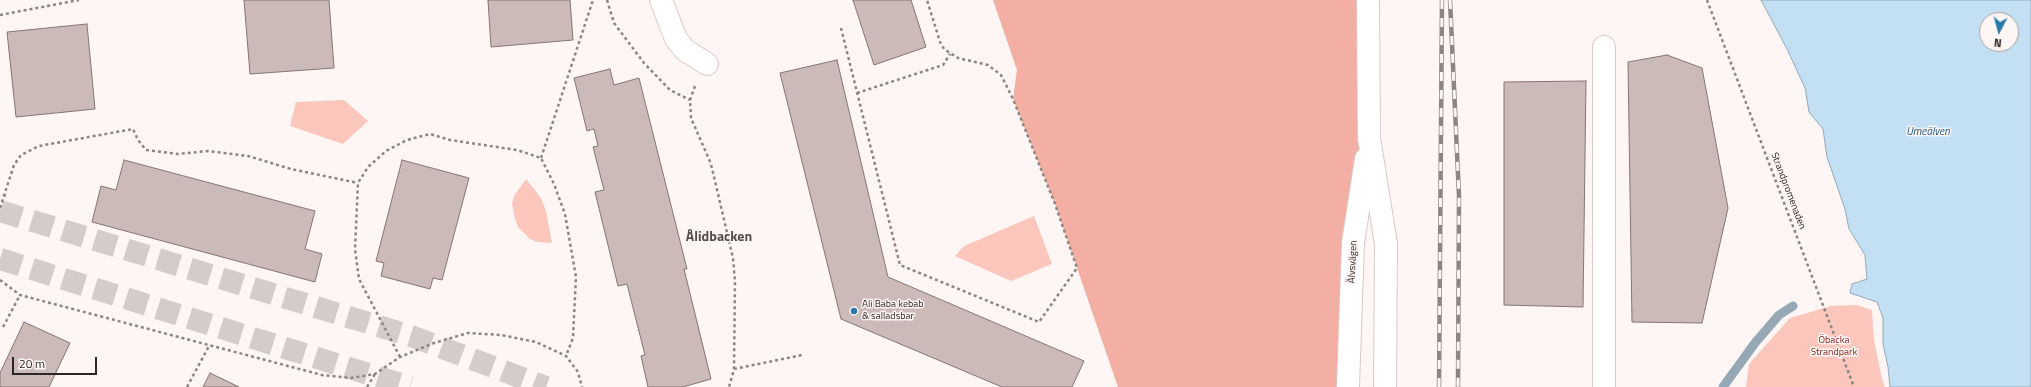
<!DOCTYPE html>
<html>
<head>
<meta charset="utf-8">
<style>
	body { margin:0 }
	#map { position:relative; width:2031px; height:387px; overflow:hidden; background:#fdf6f5; font-family:"Titillium Web",sans-serif }
	canvas { display:block }
	.north { position:absolute; left:1979px; top:12px; width:40px; height:40px; box-sizing:border-box; background:#fdf6f5; border:1px solid #a9a3a1; border-radius:50%; rotate:186deg; font-size:11px; font-weight:700; line-height:16px; text-align:center; color:#2c2624 }
	.north::after { content:''; display:block; margin:auto; width:14px; height:18px; background:#287aab; clip-path:polygon(50% 0,100% 100%,50% 72%,0 100%) }
	.scale { position:absolute; left:12px; top:357px; width:85px; height:18px; box-sizing:border-box; border:2px solid #2c2624; border-top:0; padding-left:5px; font-size:12px; line-height:14px; white-space:nowrap; color:#2c2624; -webkit-text-stroke:3px #fdf6f5; paint-order:stroke }
</style>
</head>
<body>
<div id="map">
<canvas width="2031" height="387"></canvas>
<div class="north">N</div>
<div class="scale">20 m</div>
</div>
<script>
const ctx = document.querySelector('canvas').getContext('2d');
ctx.lineJoin = 'round';
function paint(path, color) {
  ctx.fillStyle = color;
  ctx.fill(path, 'evenodd');
}
function shape(rows) {
  const path = new Path2D();
  for (const r of rows) {
    path.moveTo(r[0], r[1]);
    for (let i = 2; i < r.length; i += 2) path.lineTo(r[i], r[i + 1]);
  }
  return path;
}
function strokePath(path, color, width, dash) {
  ctx.strokeStyle = color;
  ctx.lineWidth = width;
  ctx.lineCap = dash ? 'butt' : 'round';
  ctx.setLineDash(dash || []);
  ctx.stroke(path);
}
function label(font, color, halo, rows, align = 'center') {
  ctx.font = font + ' "Titillium Web",sans-serif';
  ctx.lineWidth = 3;
  ctx.setLineDash([]);
  ctx.textBaseline = 'middle';
  ctx.strokeStyle = halo;
  ctx.fillStyle = color;
  for (const [text, x, y, turn = 0] of rows) {
    ctx.save();
    ctx.translate(x, y);
    ctx.rotate((+turn || 0) * Math.PI / 180);
    ctx.textAlign = isNaN(turn) ? turn : align;
    if (halo) ctx.strokeText(text, 0, 0);
    ctx.fillText(text, 0, 0);
    ctx.restore();
  }
}
paint(shape([
	[344,100,368,121,343,144,290,126,296,102],
	[526,179,541,198,546,211,552,243,537,242,530,239,518,227,515,219,512,204,514,196],
	[1034,216,1052,264,1011,281,955,256,964,246],
	[1857,305,1872,310,1874,340,1882,379,1885,387,1746,387,1749,364,1790,318,1831,306]
]), '#fbc7bd');
paint(shape([
	[993,0,1368,0,1348,387,1118,387,1055,204,1013,99,1017,70]
]), '#f4afa4');
const water = shape([
	[1761,0,2031,0,2031,387,1890,387,1888,367,1883,344,1883,318,1877,302,1850,293,1852,284,1867,279,1865,255,1849,229,1845,209,1827,157,1823,129,1809,112,1805,88,1787,49,1761,0],
	[1987,20,2011,20,2011,44,1987,44,1987,20]
]);
paint(water, '#c3dff4');
strokePath(water, '#96a8b6', 1);
strokePath(shape([
	[1723,387,1755,343,1779,315,1793,306]
]), '#96a8b6', 9);
const building = shape([
	[244,0,329,0,334,68,250,74,244,0],
	[488,0,570,0,573,40,491,47,488,0],
	[853,0,911,0,926,47,874,65,853,0],
	[87,24,95,109,16,117,7,32,87,24],
	[1667,55,1702,68,1728,208,1702,323,1632,322,1628,62,1667,55],
	[837,60,888,277,1084,361,1072,387,1002,387,841,319,780,73,837,60],
	[610,69,614,85,639,78,687,269,684,269,711,379,683,387,648,387,641,356,645,355,627,284,618,286,595,192,604,190,593,147,598,146,594,129,587,131,574,78,610,69],
	[1586,81,1583,307,1504,305,1504,82,1586,81],
	[124,160,315,211,305,249,322,254,315,282,92,222,101,186,116,190,124,160],
	[402,160,469,178,442,280,433,278,430,289,381,276,384,263,376,261,402,160],
	[24,322,70,343,49,387,0,387,0,373,24,322],
	[210,373,239,387,203,387,210,373]
]);
paint(building, '#cbbab7');
strokePath(building, '#857573', 1);
strokePath(shape([
	[0,211,411,336,546,387],
	[0,259,410,387]
]), '#d3cccb', 22, [22, 11]);
const minor = shape([
	[661,0,676,39,685,50,707,64],
	[1604,47,1604,387]
]);
const major = shape([
	[1368,0,1369,138,1386,244,1385,387],
	[1348,387,1353,243,1366,159]
]);
strokePath(minor, '#dac9c6', 24);
strokePath(major, '#dac9c6', 24);
strokePath(shape([
	[607,0,614,23,644,63,670,90,690,100],
	[1707,0,1854,387],
	[0,15,79,0],
	[841,28,900,265,1039,322,1077,268,1055,204,1013,99,1001,75,988,65,958,58,944,49,940,42,927,0],
	[695,86,690,100,691,118,711,164,733,258,735,281,734,369,729,387],
	[857,93,943,65,950,54],
	[541,158,593,0],
	[3,195,9,196],
	[0,208,14,165,21,155,39,146,133,129,138,140,146,150,178,154,208,151,248,156,291,169,358,183],
	[0,280,20,295,322,375,351,378,375,374,400,357,434,343,468,333,501,335,536,342,566,356,578,372,582,387],
	[3,327,20,295],
	[400,357,359,279,355,249,358,183,368,167,386,151,407,140,430,134,450,140,517,150,541,158,554,184,565,214,576,277,573,338,566,356],
	[734,369,802,355],
	[187,387,209,346],
	[367,387,375,374]
]), '#8b8583', 2.5, [3, 3]);
strokePath(minor, '#fff', 22);
strokePath(major, '#fff', 22);
const rail = shape([
	[1450,0,1459,196,1458,387],
	[1439,387,1442,0]
]);
strokePath(rail, '#8b8583', 4.5);
strokePath(rail, '#fdf6f5', 3, [9]);
for (const [x, y, r, color] of [
	[854,311,4,"#287aab"]
]) {
  const dot = new Path2D();
  dot.arc(x, y, r, 0, 2 * Math.PI);
  ctx.fillStyle = color;
  ctx.fill(dot);
  strokePath(dot, '#fdf6f5', 1.5);
}
label('10px', '#2c2624', '#fdf6f5', [
	["Strandpromenaden",1788,191,69],
	["Älvsvägen",1353,262,-87]
]);
label('10px', '#2c2624', '#fdf6f5', [
	["Ali Baba kebab",862,305],
	["& salladsbar",862,317]
], 'left');
label('10px', '#822117', '#fdf6f5', [
	["Öbacka",1834,341],
	["Strandpark",1834,353]
]);
label('italic 11px', '#1e5678', '#fdf6f5', [
	["Umeälven",1928,132]
]);
label('bold 14px', '#5a4c49', '#fdf6f5', [
	["Ålidbacken",719,238]
]);
</script>
</body>
</html>
